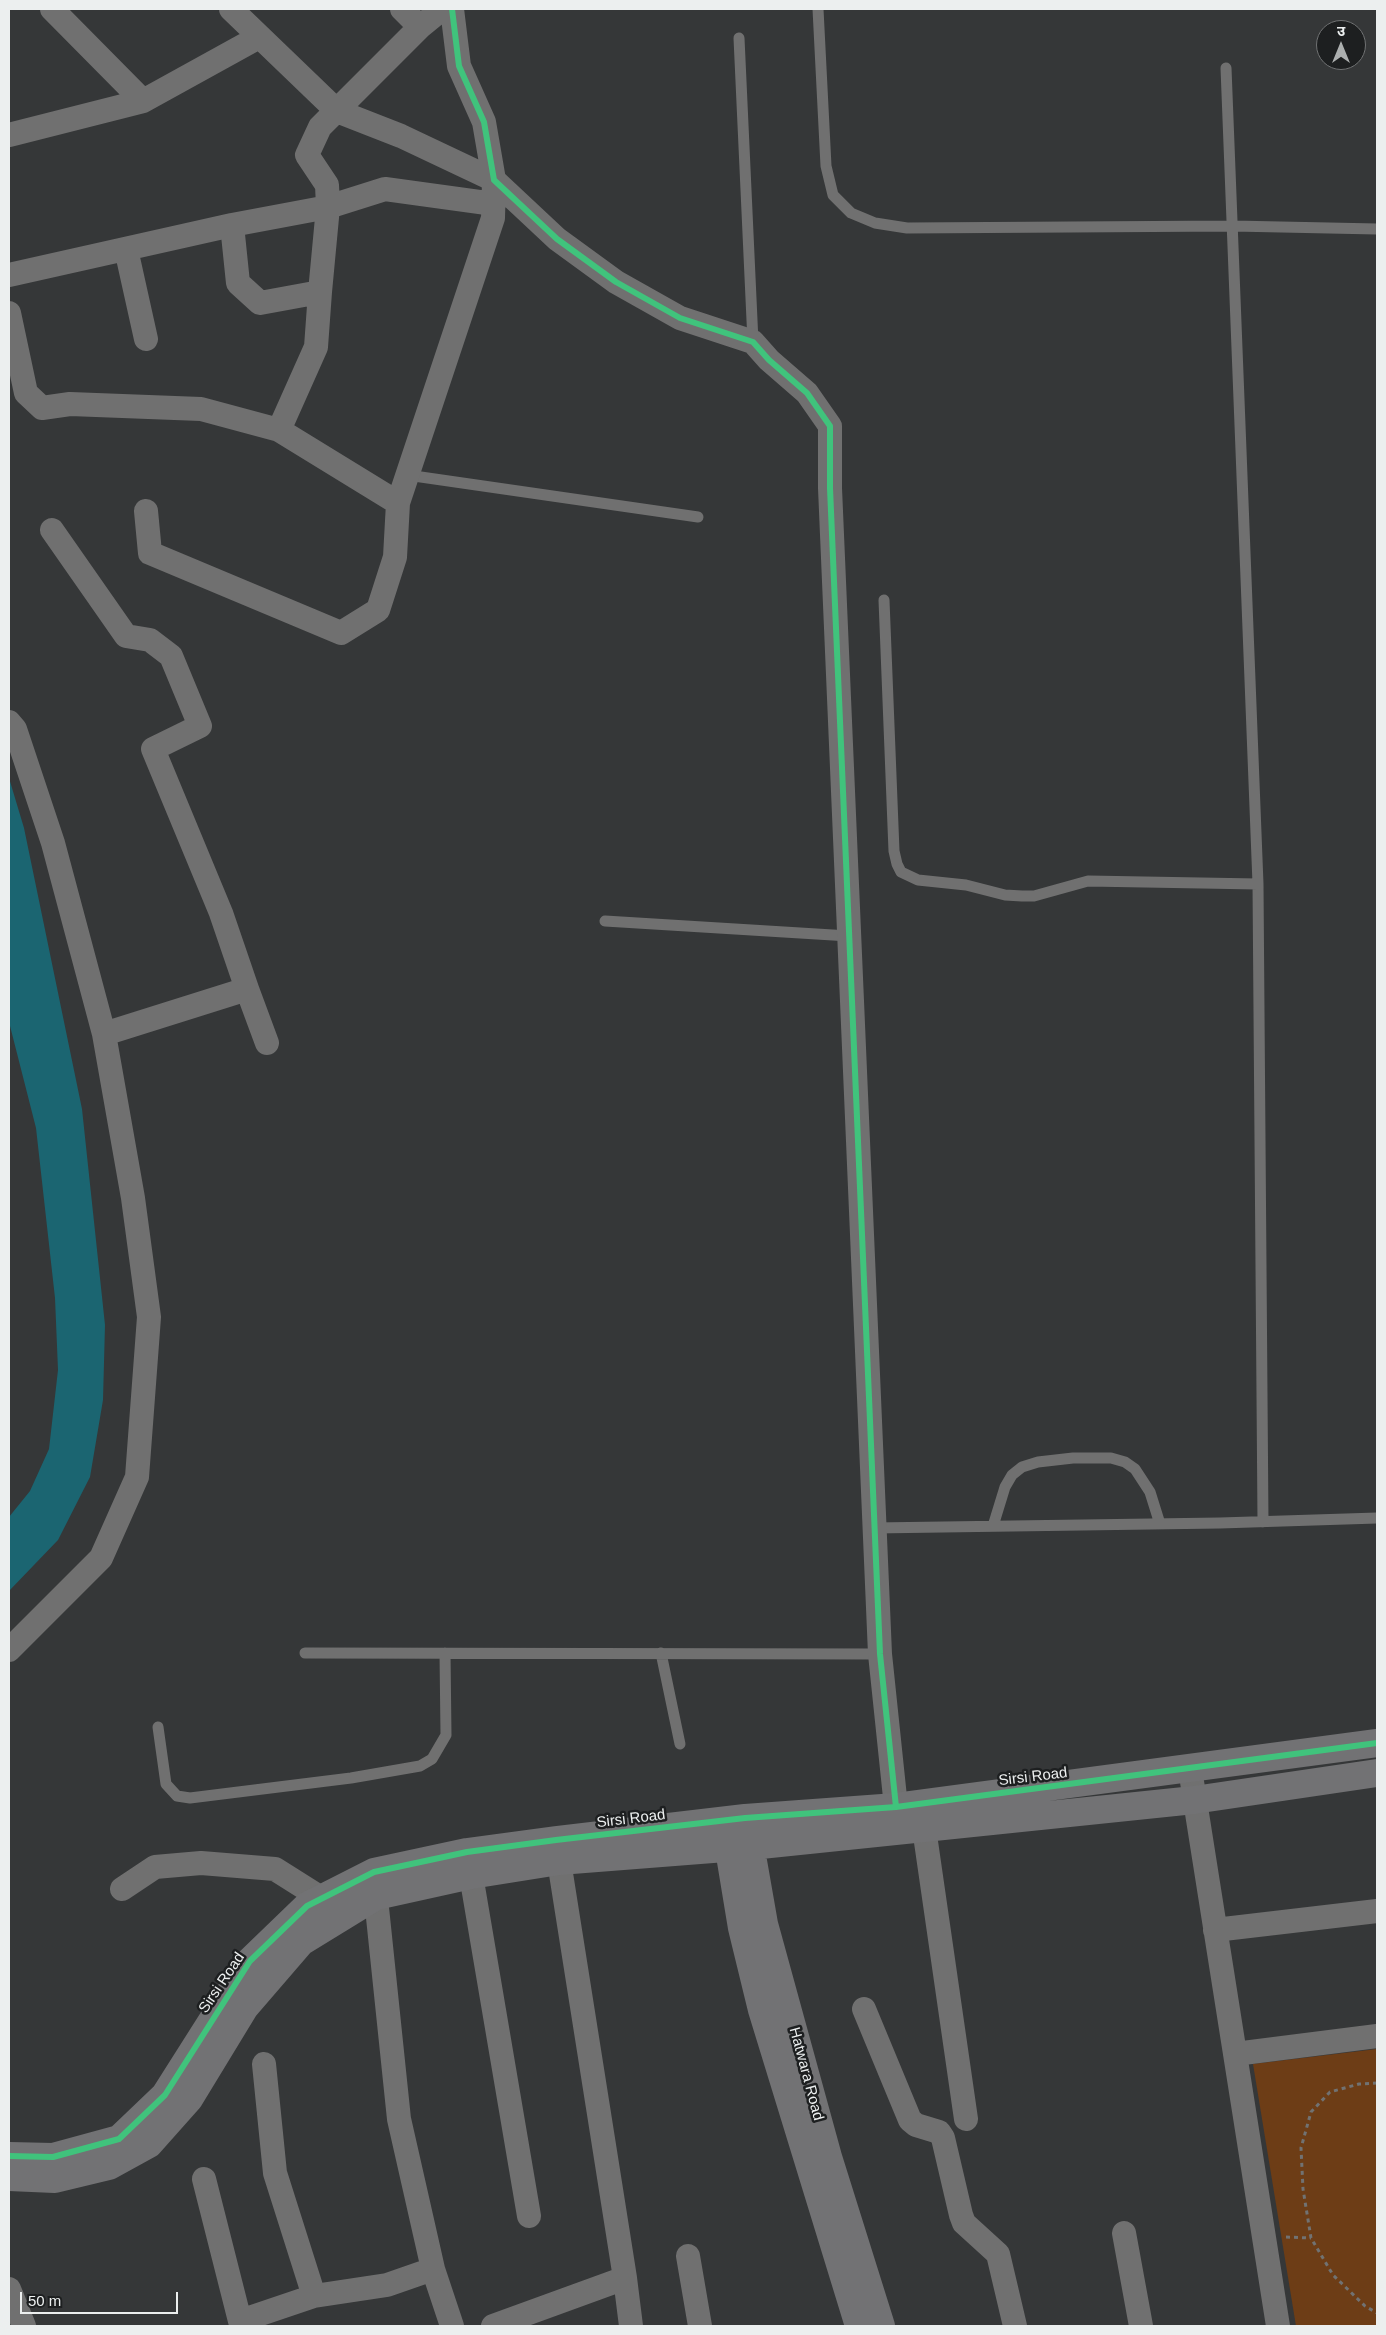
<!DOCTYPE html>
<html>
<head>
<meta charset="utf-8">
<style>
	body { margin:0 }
	#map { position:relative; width:1386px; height:2335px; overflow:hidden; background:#353738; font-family:Helvetica,"Noto Sans Devanagari",sans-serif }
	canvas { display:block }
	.frame { position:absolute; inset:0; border:10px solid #ecefef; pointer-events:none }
	.north { position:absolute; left:1316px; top:20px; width:50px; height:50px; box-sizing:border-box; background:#1d1f20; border:1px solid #707273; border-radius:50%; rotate:0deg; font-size:14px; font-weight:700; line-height:20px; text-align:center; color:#ecefef }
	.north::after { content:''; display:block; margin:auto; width:18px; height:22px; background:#acafaf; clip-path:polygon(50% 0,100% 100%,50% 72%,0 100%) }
	.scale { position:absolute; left:20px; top:2292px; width:158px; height:22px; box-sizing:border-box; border:2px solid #ecefef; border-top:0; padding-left:6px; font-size:15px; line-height:18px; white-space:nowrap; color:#ecefef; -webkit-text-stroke:4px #1d1f20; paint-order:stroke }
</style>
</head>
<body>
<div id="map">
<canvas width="1386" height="2335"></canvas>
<div class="frame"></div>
<div class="north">उ</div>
<div class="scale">50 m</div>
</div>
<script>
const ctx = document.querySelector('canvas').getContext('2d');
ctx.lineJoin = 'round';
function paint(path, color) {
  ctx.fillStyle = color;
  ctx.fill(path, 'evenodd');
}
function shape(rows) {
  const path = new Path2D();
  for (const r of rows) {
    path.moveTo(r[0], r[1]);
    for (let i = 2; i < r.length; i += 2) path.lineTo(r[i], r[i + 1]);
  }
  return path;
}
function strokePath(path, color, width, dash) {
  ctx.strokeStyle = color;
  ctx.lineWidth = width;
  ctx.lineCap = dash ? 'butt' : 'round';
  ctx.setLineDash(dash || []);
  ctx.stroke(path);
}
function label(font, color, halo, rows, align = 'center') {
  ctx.font = font + ' Helvetica,sans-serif';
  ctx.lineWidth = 5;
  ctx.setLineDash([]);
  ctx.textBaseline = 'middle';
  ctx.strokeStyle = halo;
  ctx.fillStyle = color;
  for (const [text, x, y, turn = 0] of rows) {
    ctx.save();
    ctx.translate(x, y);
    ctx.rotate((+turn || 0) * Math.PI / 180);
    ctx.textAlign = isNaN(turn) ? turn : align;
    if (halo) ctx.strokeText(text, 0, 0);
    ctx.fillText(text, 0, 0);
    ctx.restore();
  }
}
paint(shape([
	[1377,2049,1377,2326,1296,2326,1253,2064]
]), '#6d3d16');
paint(shape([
	[9,778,24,828,82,1109,105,1325,103,1400,90,1477,58,1540,9,1591,9,1517,30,1491,49,1449,58,1370,55,1298,36,1128,9,1022]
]), '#1b6571');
strokePath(shape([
	[1377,2083,1359,2084,1330,2092,1311,2112,1301,2148,1303,2189,1311,2238,1333,2275,1365,2306,1377,2313],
	[1286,2237,1311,2238]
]), '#717272', 3, [4, 4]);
strokePath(shape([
	[818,9,826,166,833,195,851,213,875,223,907,228,1233,226,1377,229],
	[739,38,753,342],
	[1226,68,1258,884,1263,1522],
	[407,475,698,517],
	[884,600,894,851,897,864,901,872,918,880,966,885,1005,895,1022,896,1034,896,1088,881,1258,884],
	[605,921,849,936],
	[993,1526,1005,1487,1012,1475,1022,1467,1038,1462,1073,1458,1111,1458,1125,1462,1135,1469,1150,1492,1160,1524],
	[874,1528,1220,1523,1377,1518],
	[305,1653,880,1654],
	[661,1653,680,1744],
	[158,1727,166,1784,177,1796,190,1798,351,1778,420,1766,432,1759,446,1735,445,1653]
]), '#707070', 11);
strokePath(shape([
	[52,9,143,101],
	[231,9,337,111,401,136,494,180,493,218,398,503,279,430,316,347,320,292],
	[402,9,420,27],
	[442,9,420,27,320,127,307,155,327,185,328,207,320,292,260,303,238,283,232,225,328,207,385,189,494,204],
	[452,9,459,66,484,122,494,180,557,239,616,282,680,318,753,342,769,360,807,393,830,426,830,488,880,1654,896,1807],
	[9,135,143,101,259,37],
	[126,249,146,339],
	[9,275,232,225],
	[9,313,26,393,42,408,70,404,201,409,279,430],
	[146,511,150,553,341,633,378,610,395,557,398,503],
	[52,530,126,636,150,640,171,656,200,726,153,749,221,913,247,989,104,1034],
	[9,722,15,729,53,843,104,1034,133,1198,149,1317,137,1477,101,1558,9,1650],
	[247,989,267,1043],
	[1190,1769,1278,2326],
	[924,1828,966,2119],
	[559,1861,625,2278,631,2326],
	[471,1875,529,2216],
	[374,1879,399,2119,433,2269,452,2326],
	[122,1889,155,1867,201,1863,275,1869,321,1898],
	[1215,1930,1377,1911],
	[864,2009,910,2120,916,2125,939,2132,943,2138,961,2215,964,2223,998,2254,1015,2326],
	[1235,2054,1377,2036],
	[264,2064,275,2173,314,2296,387,2285,433,2269],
	[204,2179,240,2321,314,2296],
	[1124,2233,1141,2326],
	[688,2256,700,2326],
	[9,2289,24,2326],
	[493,2326,625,2278]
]), '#707070', 24);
strokePath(shape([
	[747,1827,764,1924,828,2157,881,2326],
	[726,1831,742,1928,762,2010,859,2326],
	[9,2156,53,2157,119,2139,165,2095,250,1961,307,1906,374,1872,467,1852,556,1840,745,1818,896,1807,1377,1743],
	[9,2177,55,2179,109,2166,149,2144,189,2099,245,2007,301,1942,376,1896,471,1875,559,1861,751,1846,1194,1800,1377,1773]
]), '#727274', 28);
strokePath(shape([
	[452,9,459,66,484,122,494,180,557,239,616,282,680,318,753,342,769,360,807,393,830,426,830,488,880,1654,896,1807],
	[9,2156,53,2157,119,2139,165,2095,250,1961,307,1906,374,1872,467,1852,556,1840,745,1818,896,1807,1377,1743]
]), '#40c37c', 6);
label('15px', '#ecefef', '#1d1f20', [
	["Sirsi Road",1033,1777,-7],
	["Sirsi Road",631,1819,-7],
	["Sirsi Road",222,1983,-56],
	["Hatwara Road",806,2074,75]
]);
</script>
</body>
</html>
